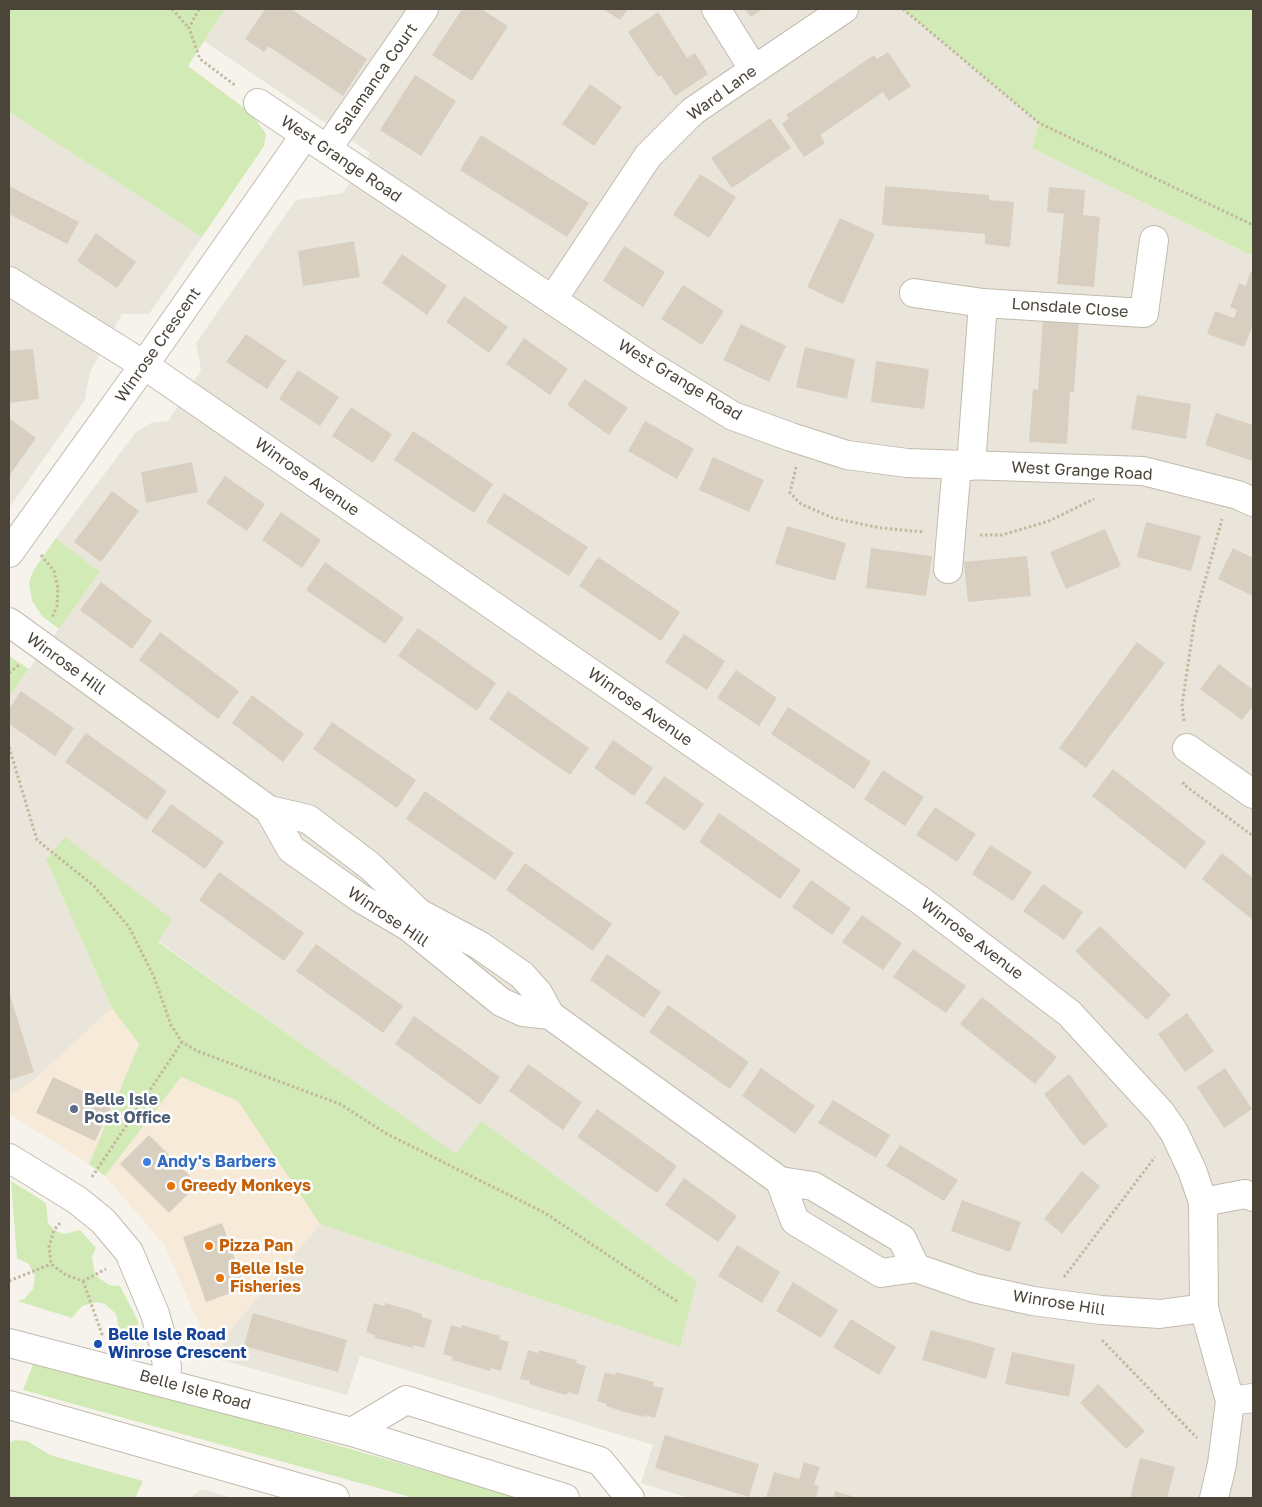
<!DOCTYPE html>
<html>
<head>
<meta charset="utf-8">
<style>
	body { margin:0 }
	#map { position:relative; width:1262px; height:1507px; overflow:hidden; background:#f6f3ec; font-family:"Golos Text",sans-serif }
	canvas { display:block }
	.frame { position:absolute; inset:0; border:10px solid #4b4439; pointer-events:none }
</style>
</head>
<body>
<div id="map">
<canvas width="1262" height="1507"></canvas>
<div class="frame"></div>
</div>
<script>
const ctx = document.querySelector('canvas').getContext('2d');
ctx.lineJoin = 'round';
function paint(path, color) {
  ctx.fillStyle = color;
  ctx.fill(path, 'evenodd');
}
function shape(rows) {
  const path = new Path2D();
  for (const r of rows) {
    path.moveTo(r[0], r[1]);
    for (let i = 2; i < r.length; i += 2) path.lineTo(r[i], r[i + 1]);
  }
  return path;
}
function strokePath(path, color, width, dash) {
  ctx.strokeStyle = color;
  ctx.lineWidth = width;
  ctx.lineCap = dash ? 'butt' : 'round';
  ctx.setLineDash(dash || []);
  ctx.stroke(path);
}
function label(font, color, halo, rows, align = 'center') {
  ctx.font = font + ' "Golos Text",sans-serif';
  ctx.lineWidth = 5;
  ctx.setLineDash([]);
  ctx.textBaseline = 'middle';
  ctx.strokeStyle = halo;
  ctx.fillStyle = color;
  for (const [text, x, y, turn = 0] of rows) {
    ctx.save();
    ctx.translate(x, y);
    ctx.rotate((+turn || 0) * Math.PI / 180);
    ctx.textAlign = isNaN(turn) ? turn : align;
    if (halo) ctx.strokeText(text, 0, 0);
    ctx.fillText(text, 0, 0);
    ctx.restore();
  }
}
paint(shape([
	[225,9,903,9,1039,123,1032,148,1253,256,1253,1498,689,1498,641,1483,653,1445,360,1356,347,1395,218,1359,224,1337,320,1224,680,1347,697,1281,481,1122,456,1155,158,941,172,919,46,860,112,1008,33,1081,9,1095,9,697,100,572,56,538,136,432,151,423,168,421,201,370,196,343,296,200,343,193,370,153,204,41],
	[9,112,202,237,149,314,122,314,90,372,85,400,9,508],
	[202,1489,234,1498,190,1498]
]), '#eae5da');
paint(shape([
	[112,1008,139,1044,89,1164,9,1114,9,1095,33,1081],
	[181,1077,238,1101,320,1224,224,1337,218,1359,192,1309,165,1246,105,1176]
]), '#f7ead8');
paint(shape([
	[9,9,225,9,188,66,251,113,266,134,264,146,202,237,9,112],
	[903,9,1253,9,1253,256,1032,148,1039,123],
	[56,538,100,572,59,629,42,616,32,601,29,583,33,571],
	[9,656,29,669,9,697],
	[65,837,172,919,158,942,456,1154,481,1121,697,1281,680,1347,320,1224,238,1101,181,1077,105,1176,89,1164,139,1044,112,1008,46,860],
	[11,1181,46,1203,48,1223,54,1230,64,1234,80,1230,96,1248,92,1257,95,1275,109,1285,120,1286,138,1321,139,1335,119,1329,116,1314,105,1304,97,1302,82,1306,72,1318,17,1301,24,1299,33,1289,35,1276,29,1264,17,1258],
	[34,1362,218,1411,521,1498,414,1498,23,1390],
	[15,1440,27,1441,50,1455,143,1481,135,1498,9,1498,9,1443]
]), '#d2eab5');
paint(shape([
	[265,9,291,9,367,59,343,96,268,46,264,52,245,39],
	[462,9,481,9,508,26,472,81,432,55],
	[603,9,628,9,620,20],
	[745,9,763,9,751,17],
	[658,12,687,58,695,53,708,74,675,96,661,75,658,77,628,32],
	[888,52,911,86,889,101,883,92,820,135,825,143,804,157,782,124,789,118,786,115,874,55,877,59],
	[415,75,456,101,421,156,380,130],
	[590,84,622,107,594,146,562,124],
	[770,118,791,148,732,188,711,158],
	[481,135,589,203,567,237,460,170],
	[700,174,736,197,709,238,673,215],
	[9,186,79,222,67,244,9,214],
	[885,186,989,195,989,200,1014,202,1010,247,985,244,985,234,882,225],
	[1049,187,1085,190,1083,215,1100,217,1094,287,1057,284,1064,214,1047,212],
	[840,218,875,234,843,304,807,287],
	[96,233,136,262,117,288,77,261],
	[354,241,360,277,303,286,298,251],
	[624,246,665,272,643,307,603,281],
	[402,254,447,286,427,315,382,283],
	[1250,272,1253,273,1253,325,1244,347,1207,334,1215,311,1234,318,1237,310,1230,307,1239,283,1246,286],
	[683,285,724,311,702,345,661,319],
	[464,296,508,327,489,353,446,322],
	[1043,318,1079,320,1074,392,1070,392,1067,444,1029,442,1033,389,1038,390],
	[741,324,786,346,769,382,723,360],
	[246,334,286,361,267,389,226,362],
	[524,338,568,369,550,395,506,364],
	[805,347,855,359,847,399,796,387],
	[33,349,39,399,9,403,9,351],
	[876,361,929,369,924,409,871,402],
	[298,370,339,397,320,426,279,399],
	[585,379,628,408,609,435,567,405],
	[1137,395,1191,404,1186,439,1131,429],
	[351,407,392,434,373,463,332,436],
	[1216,413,1253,425,1253,461,1205,445],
	[9,418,36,438,9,476],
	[645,421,694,449,677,479,628,451],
	[413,431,493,484,474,513,394,460],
	[713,457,764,480,749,512,699,490],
	[192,462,198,492,146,503,141,472],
	[225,476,265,504,247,531,206,503],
	[112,491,139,511,101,562,74,542],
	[504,493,588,547,569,576,486,522],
	[281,512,321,540,302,568,262,540],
	[1146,522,1201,536,1191,571,1137,557],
	[787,526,846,543,835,581,775,564],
	[1105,529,1121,566,1066,589,1050,552],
	[871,548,932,556,926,596,866,588],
	[1233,548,1253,558,1253,596,1218,579],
	[1027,556,1031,596,968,602,964,562],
	[598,557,680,612,661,641,579,586],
	[325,562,404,618,385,644,306,590],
	[101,582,152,621,132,649,80,610],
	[418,628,496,683,477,711,398,656],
	[160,632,239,691,218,719,139,660],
	[684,634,725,661,707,690,665,662],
	[1137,642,1165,663,1086,768,1059,748],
	[1219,664,1253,690,1253,706,1242,720,1200,689],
	[736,670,777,698,759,726,717,698],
	[21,691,74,728,55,756,9,724,9,709],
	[508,691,589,748,570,775,489,719],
	[252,695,304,734,283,762,232,723],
	[788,707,871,762,854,789,771,734],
	[332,722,416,780,397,808,313,749],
	[86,733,167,791,147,820,65,762],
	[613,740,653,768,634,796,594,768],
	[1113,769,1206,842,1185,869,1092,796],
	[883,770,924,797,905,826,864,799],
	[664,776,704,804,685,831,645,803],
	[425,791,514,853,495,880,406,819],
	[171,804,224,842,205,869,151,831],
	[935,807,976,834,957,862,916,835],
	[719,813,801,870,780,899,699,842],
	[990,845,1032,872,1013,901,972,874],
	[1222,853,1253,878,1253,920,1202,879],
	[525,863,612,924,593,951,506,890],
	[219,872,304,933,284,961,199,900],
	[811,880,851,908,832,935,792,907],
	[1043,884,1083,912,1064,940,1023,911],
	[862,915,902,943,883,970,842,942],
	[1100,926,1171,995,1147,1020,1075,951],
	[316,944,403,1006,383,1033,296,971],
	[913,949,966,986,946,1013,893,977],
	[607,954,661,992,644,1018,590,980],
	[9,992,34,1072,9,1080],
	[982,997,1057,1057,1035,1084,960,1024],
	[668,1005,749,1062,730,1089,649,1032],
	[1187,1013,1214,1051,1185,1072,1158,1034],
	[414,1016,500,1077,480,1105,395,1044],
	[528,1064,582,1102,563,1130,509,1091],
	[761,1068,815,1106,795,1134,742,1096],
	[1225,1068,1252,1109,1224,1128,1197,1087],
	[1069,1074,1108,1126,1083,1146,1044,1094],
	[53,1077,112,1105,95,1141,36,1113],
	[833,1100,890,1135,876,1158,818,1123],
	[597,1109,677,1166,657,1193,577,1137],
	[149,1135,198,1184,169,1213,120,1164],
	[900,1145,958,1180,944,1201,886,1166],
	[1082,1171,1100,1186,1062,1234,1044,1219],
	[684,1178,737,1216,718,1242,665,1205],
	[962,1200,1021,1222,1010,1252,951,1231],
	[222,1223,245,1288,206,1302,183,1237],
	[737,1245,780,1272,762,1303,718,1276],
	[793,1282,838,1310,821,1338,776,1311],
	[374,1303,384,1306,385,1303,403,1308,422,1314,422,1317,432,1320,424,1348,413,1345,413,1348,375,1338,375,1335,366,1332],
	[253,1313,347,1340,338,1372,244,1346],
	[851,1319,896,1347,879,1375,833,1347],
	[451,1325,461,1328,462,1325,500,1336,499,1339,509,1342,501,1371,491,1368,490,1371,452,1360,453,1357,443,1354],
	[931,1330,995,1348,986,1379,922,1360],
	[528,1350,538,1353,539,1350,577,1360,576,1363,586,1366,578,1395,568,1392,567,1395,548,1390,529,1384,530,1381,520,1379],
	[1012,1352,1075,1365,1069,1397,1005,1384],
	[605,1372,615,1375,616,1372,654,1382,653,1386,664,1388,655,1418,645,1415,644,1417,625,1412,606,1406,607,1404,597,1401],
	[1098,1384,1145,1431,1126,1449,1080,1403],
	[665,1435,759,1464,749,1497,655,1468],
	[1140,1458,1175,1467,1167,1498,1130,1498],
	[804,1462,820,1467,814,1484,819,1486,816,1498,766,1498,774,1472,799,1479],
	[835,1491,858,1498,833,1498]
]), '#d8cfc1');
const minor = shape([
	[716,9,754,70],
	[258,103,651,366,733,416,791,437,847,455,907,463,1143,471,1238,495,1253,502],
	[327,149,424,9],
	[9,281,144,365,920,900,1069,1013,1161,1113,1174,1132,1192,1170,1203,1202,1204,1308,1230,1401,1222,1464,1214,1498],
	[914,293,983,303],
	[553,299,648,156,693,111,844,9],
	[971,466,983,303,1144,313,1154,240],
	[9,553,144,365,305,135],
	[948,569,957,465],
	[9,622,269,810,308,819,370,866,419,913,479,945,522,975,538,993,550,1015,780,1181,813,1186,902,1239,916,1268],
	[1187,748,1253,794],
	[269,810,291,849,360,898,409,927,501,1002,523,1012,550,1015],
	[9,1158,77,1200,103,1221,129,1252,155,1314,165,1349,167,1368,165,1382],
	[780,1181,795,1221,881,1273,916,1268,974,1288,1033,1301,1101,1310,1160,1314,1204,1308],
	[1203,1202,1245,1194,1253,1197],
	[9,1343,352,1432,565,1498],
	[1230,1401,1253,1398],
	[9,1405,335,1498],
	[352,1432,406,1400,600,1461,630,1498]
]);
strokePath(minor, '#c2bbae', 30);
strokePath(shape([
	[172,9,189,28],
	[199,9,189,28,200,59,236,86],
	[903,9,1039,123,1253,225],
	[796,467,790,493,801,504,833,518,881,528,924,532],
	[980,535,1002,535,1049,521,1094,499],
	[41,555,54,571,58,588,57,606,52,618],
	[9,673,20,664],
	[1184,721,1182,705,1195,617,1222,519],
	[9,747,37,840,94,886,129,927,154,977,171,1025,182,1042,197,1051,340,1104,387,1134,545,1213,678,1302],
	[1184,782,1183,784,1253,836],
	[92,1177,182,1042],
	[60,1223,54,1230,49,1247,51,1264,66,1275,83,1281,106,1269],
	[1064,1277,1155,1157],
	[9,1281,51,1264],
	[83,1281,103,1337],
	[1102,1340,1197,1438]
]), '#c4b79f', 3, [2.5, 2.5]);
strokePath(minor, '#fff', 28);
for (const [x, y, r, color] of [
	[74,1109,5,"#5c6f8a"],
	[147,1162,5,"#3f7fe0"],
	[171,1186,5,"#e8710a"],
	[209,1246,5,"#e8710a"],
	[220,1278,5,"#e8710a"],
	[98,1344,5,"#1a4fb4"]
]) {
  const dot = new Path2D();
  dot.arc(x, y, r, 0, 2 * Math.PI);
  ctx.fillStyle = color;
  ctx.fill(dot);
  strokePath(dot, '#fff', 2);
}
label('16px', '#4b4439', '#fff', [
	["Salamanca Court",376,79,-55],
	["Ward Lane",722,93,-36],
	["West Grange Road",341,159,34],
	["Lonsdale Close",1070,308,4],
	["Winrose Crescent",158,345,-55],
	["West Grange Road",680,380,31],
	["West Grange Road",1082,471,3],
	["Winrose Avenue",307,477,35],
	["Winrose Hill",66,664,36],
	["Winrose Avenue",640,707,35],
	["Winrose Hill",388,917,34],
	["Winrose Avenue",972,939,37],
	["Winrose Hill",1059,1303,9],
	["Belle Isle Road",195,1390,15]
]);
label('bold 16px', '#4e5e75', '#fff', [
	["Belle Isle",84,1100],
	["Post Office",84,1118]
], 'left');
label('bold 16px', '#366cbe', '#fff', [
	["Andy's Barbers",157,1162]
], 'left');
label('bold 16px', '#c56008', '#fff', [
	["Greedy Monkeys",181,1186],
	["Pizza Pan",219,1246],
	["Belle Isle",230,1269],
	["Fisheries",230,1287]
], 'left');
label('bold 16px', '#164399', '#fff', [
	["Belle Isle Road",108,1335],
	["Winrose Crescent",108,1353]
], 'left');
</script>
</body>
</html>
